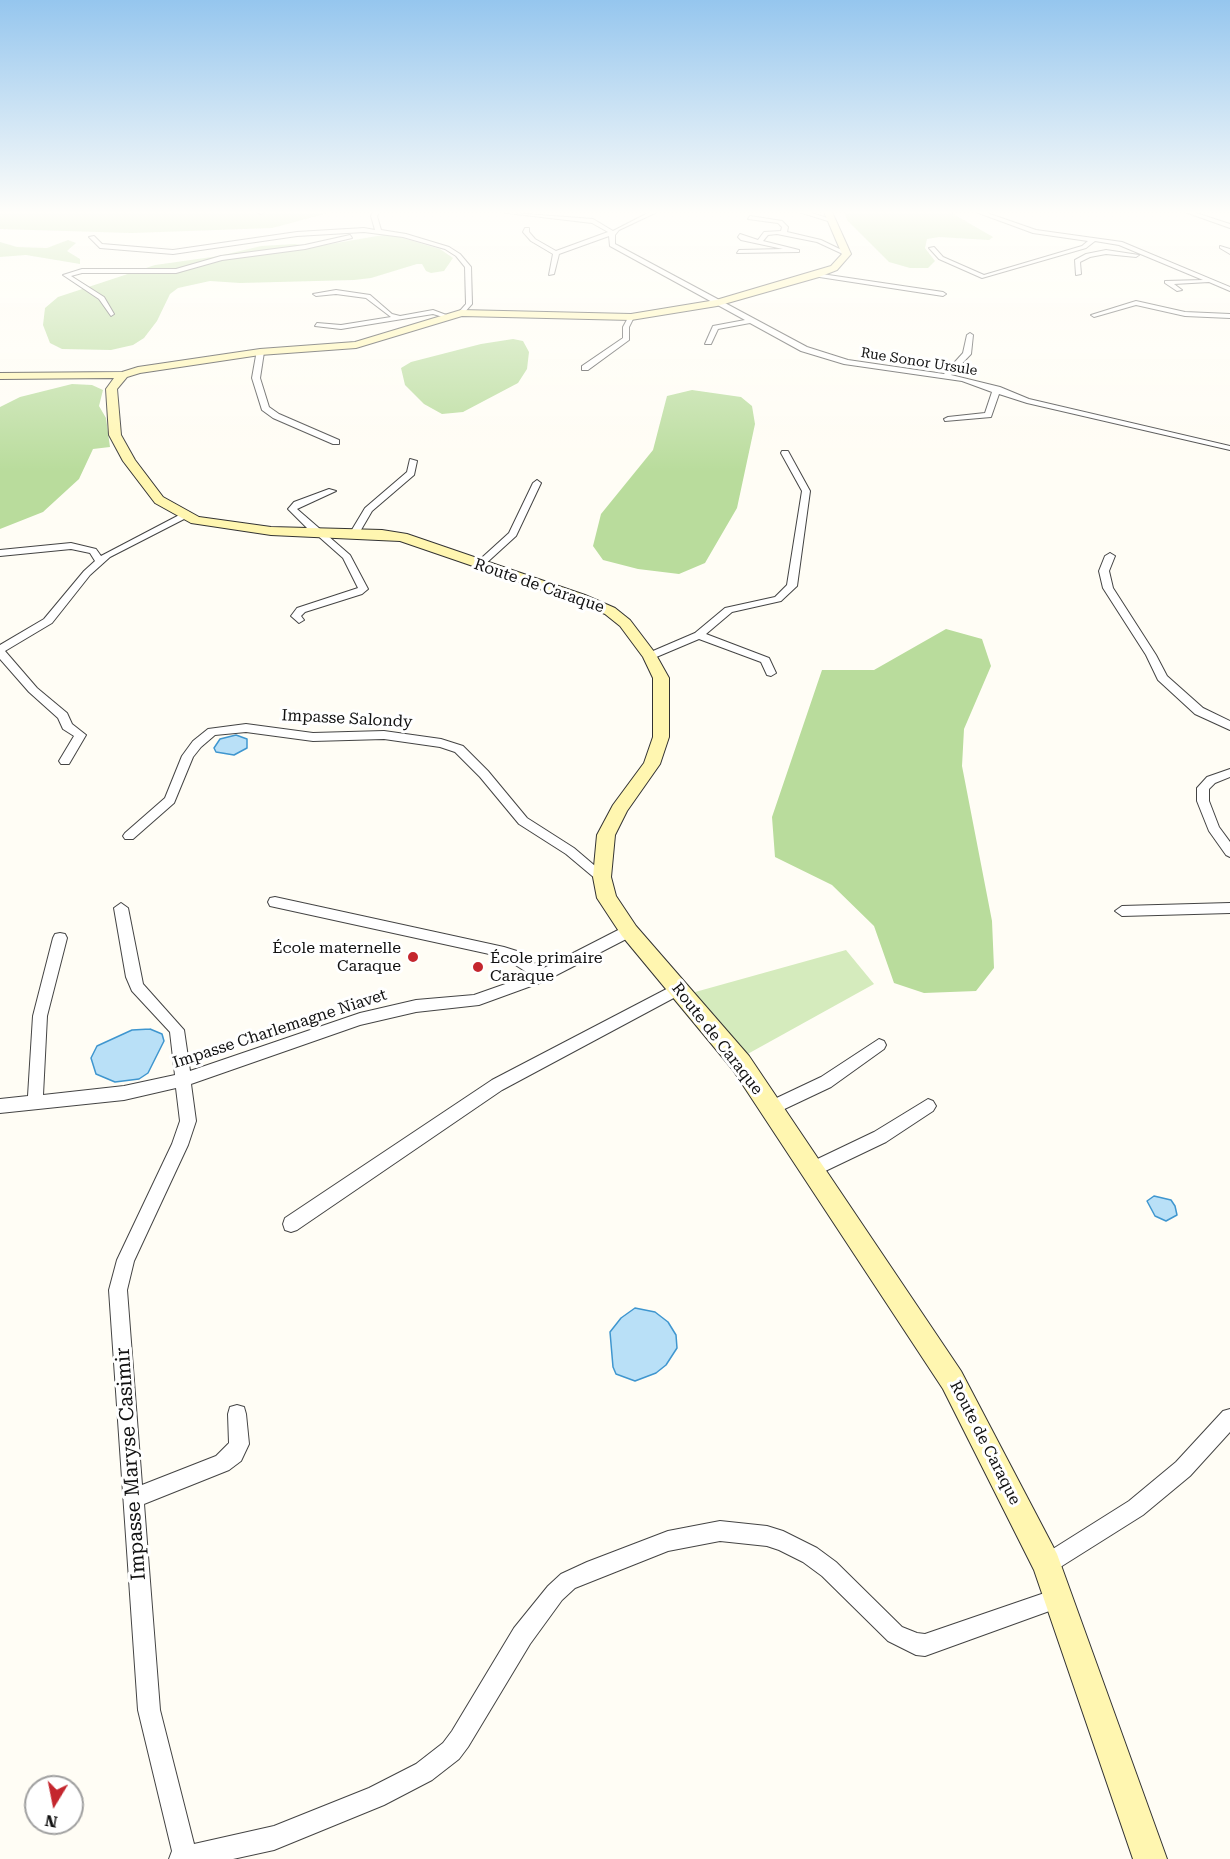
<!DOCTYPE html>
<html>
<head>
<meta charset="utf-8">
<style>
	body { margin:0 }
	#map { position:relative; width:1230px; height:1859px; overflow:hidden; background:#fffdf5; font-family:"Roboto Serif",serif }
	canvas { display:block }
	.north { position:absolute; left:24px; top:1775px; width:60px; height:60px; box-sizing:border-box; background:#fff; border:2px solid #a0a0a0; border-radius:50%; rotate:190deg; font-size:16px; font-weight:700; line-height:24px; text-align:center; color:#111 }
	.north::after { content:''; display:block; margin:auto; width:21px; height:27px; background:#c4262e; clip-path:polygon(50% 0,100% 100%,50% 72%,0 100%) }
</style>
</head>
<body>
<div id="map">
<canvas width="1230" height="1859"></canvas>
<div class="north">N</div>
</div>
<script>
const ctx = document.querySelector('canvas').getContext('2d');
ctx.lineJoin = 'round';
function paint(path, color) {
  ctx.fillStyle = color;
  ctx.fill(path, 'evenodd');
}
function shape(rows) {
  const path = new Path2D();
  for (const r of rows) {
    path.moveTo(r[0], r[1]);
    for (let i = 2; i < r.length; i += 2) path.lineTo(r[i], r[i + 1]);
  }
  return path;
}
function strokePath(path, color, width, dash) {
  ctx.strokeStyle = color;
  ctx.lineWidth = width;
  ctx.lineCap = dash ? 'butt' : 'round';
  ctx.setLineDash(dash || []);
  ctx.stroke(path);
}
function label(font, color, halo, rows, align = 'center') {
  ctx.font = font + ' "Roboto Serif",serif';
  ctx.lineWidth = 6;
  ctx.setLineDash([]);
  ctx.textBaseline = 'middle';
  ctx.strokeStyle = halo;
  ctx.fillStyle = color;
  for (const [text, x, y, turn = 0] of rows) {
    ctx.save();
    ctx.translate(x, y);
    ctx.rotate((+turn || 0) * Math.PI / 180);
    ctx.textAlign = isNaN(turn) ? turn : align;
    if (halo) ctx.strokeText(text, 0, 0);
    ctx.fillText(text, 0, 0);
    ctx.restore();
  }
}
paint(shape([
	[846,950,874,984,744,1056,688,994]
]), '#d5ebbd');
paint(shape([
	[0,212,332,212,272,228,132,233,0,229],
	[844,212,950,212,993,237,989,240,939,237,927,239,925,248,935,261,928,268,910,268,889,262,847,220],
	[389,234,440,249,453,258,444,271,431,273,426,271,422,264,417,264,371,278,354,280,240,283,210,281,178,288,170,294,157,321,144,338,133,345,111,350,62,349,50,343,43,325,45,308,58,297,155,265,219,256,261,246,295,244,313,247],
	[68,240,76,243,67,251,80,259,80,264,26,255,0,257,0,242,17,247,47,248],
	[513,339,523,341,529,352,527,369,518,383,463,412,442,414,424,404,405,385,401,368,411,362,481,344],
	[72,384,92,385,103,390,99,406,106,418,110,447,93,449,79,479,43,512,0,529,0,407,20,397],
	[692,390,741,397,752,406,755,424,737,508,705,563,679,574,638,569,603,560,593,546,601,514,653,450,667,396],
	[946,629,982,639,991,666,964,729,962,766,992,921,994,968,976,991,924,993,894,983,874,926,832,885,775,857,772,817,822,670,874,670]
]), '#b9dc9c');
const water = shape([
	[236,735,247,739,247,748,234,755,216,752,214,748,220,739,236,735],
	[150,1029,162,1034,164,1041,148,1073,139,1079,115,1082,96,1074,91,1058,97,1046,132,1030,150,1029],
	[1154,1196,1171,1200,1175,1206,1177,1215,1166,1221,1155,1216,1147,1201,1154,1196],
	[635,1308,655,1312,668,1322,676,1335,677,1348,666,1365,656,1373,635,1381,616,1374,613,1367,610,1332,621,1318,635,1308]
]);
paint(water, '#b9e0f7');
strokePath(water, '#3f96cf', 1.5);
const street = shape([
	[257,212,264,212,261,214,257,212],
	[373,212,379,212,377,216,381,230,406,234,449,247,460,254,471,267,472,304,463,314,458,313,466,304,465,267,456,256,445,249,403,237,364,232,297,236,173,254,100,248,89,237,94,236,102,244,173,250,297,232,364,228,375,230,371,216,373,212],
	[499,212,593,219,613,231,650,212,657,212,619,230,615,235,615,244,807,347,848,360,944,374,963,353,967,335,970,333,973,335,971,354,951,375,1000,387,1029,399,1230,446,1230,450,1027,403,999,394,991,417,945,421,944,419,948,417,985,413,992,392,962,381,844,364,801,351,750,323,718,329,711,344,705,344,713,326,745,320,610,246,609,236,559,254,554,274,549,275,553,254,531,241,523,232,525,228,529,228,529,232,535,239,556,251,608,232,592,223,499,212],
	[799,212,808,212,831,219,828,221,799,212],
	[976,212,984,212,1036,230,1122,242,1230,287,1230,291,1209,282,1174,284,1182,290,1177,291,1165,283,1165,281,1203,280,1119,245,1095,241,1086,248,982,278,939,259,929,248,934,247,943,257,984,275,1082,246,1088,241,1033,233,976,212],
	[1185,212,1193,212,1230,224,1230,228,1185,212],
	[750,216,782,221,788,227,787,232,821,240,850,254,845,255,817,242,777,234,768,235,763,241,799,250,799,252,737,253,739,250,783,249,741,240,738,237,740,234,758,240,764,232,781,231,782,227,778,223,748,219,750,216],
	[350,235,352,238,305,249,222,260,176,273,82,273,71,276,104,297,114,314,111,316,99,299,63,275,82,269,176,269,221,256,305,245,350,235],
	[1220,246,1230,249,1230,254,1220,248,1220,246],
	[1106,250,1139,255,1136,257,1106,254,1090,257,1080,262,1081,274,1076,275,1075,260,1086,254,1106,250],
	[815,273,943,292,946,294,943,296,813,276,815,273],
	[336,290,370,295,392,314,400,316,433,310,449,316,446,318,433,314,341,329,315,326,317,323,341,325,391,317,366,298,336,294,316,296,313,294,336,290],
	[1136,301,1185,312,1230,314,1230,318,1185,316,1136,305,1094,317,1091,315,1136,301],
	[629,316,634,317,629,327,629,340,588,370,582,370,582,366,623,338,623,327,629,316],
	[257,350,264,352,260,378,269,407,279,414,339,440,339,444,333,444,273,418,262,410,252,378,257,350],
	[782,451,788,451,810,491,797,586,781,601,732,612,706,634,769,658,776,673,771,676,767,675,761,662,699,639,654,658,646,658,646,654,695,633,725,608,775,597,787,585,802,491,781,453,782,451],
	[410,459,417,461,414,475,372,511,358,535,352,535,350,533,365,508,407,472,410,459],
	[537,480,541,483,516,536,482,567,476,567,476,563,509,533,533,483,537,480],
	[329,489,336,491,297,509,350,555,368,589,362,594,305,612,301,616,304,620,299,623,291,616,297,608,358,588,343,558,317,535,313,534,288,509,294,502,329,489],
	[185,512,189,515,188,517,110,557,90,575,52,623,5,651,37,688,67,713,72,724,86,735,69,764,61,764,59,761,74,736,63,729,58,718,29,692,0,659,0,645,44,619,84,571,95,561,90,553,71,549,0,556,0,550,71,543,96,549,101,556,185,512],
	[1110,553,1115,556,1109,571,1113,588,1156,655,1167,676,1203,708,1230,721,1230,730,1195,714,1158,680,1146,655,1103,588,1099,571,1105,556,1110,553],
	[246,724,313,733,384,731,441,739,463,746,488,771,527,818,574,848,608,877,602,882,597,880,566,854,519,824,480,777,455,752,440,747,384,739,313,741,246,732,215,735,201,747,193,757,174,803,133,839,125,839,123,836,125,833,165,798,182,756,193,741,208,729,246,724],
	[1230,769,1230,777,1215,783,1209,789,1209,801,1219,827,1230,842,1230,857,1226,855,1209,831,1197,801,1197,788,1207,777,1230,769],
	[275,897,504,947,520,952,542,969,624,927,634,927,636,931,634,935,545,981,479,1005,416,1012,360,1025,191,1084,196,1121,188,1145,134,1261,127,1290,142,1485,216,1456,229,1443,228,1414,230,1407,237,1405,244,1407,246,1414,249,1444,241,1461,229,1470,144,1504,160,1710,194,1844,274,1826,369,1788,416,1764,443,1743,452,1731,514,1628,548,1586,561,1574,587,1562,668,1531,720,1521,767,1526,783,1531,817,1548,836,1562,902,1627,917,1633,925,1634,1059,1588,1066,1591,1069,1598,1066,1605,925,1656,916,1655,888,1641,822,1576,803,1562,779,1550,767,1546,720,1541,668,1551,575,1588,562,1600,530,1644,468,1747,459,1759,432,1780,384,1805,274,1850,233,1859,169,1859,172,1851,138,1710,109,1290,117,1260,172,1144,180,1121,176,1088,124,1100,0,1113,0,1099,28,1096,33,1016,53,938,55,934,60,933,65,934,67,938,47,1016,43,1095,124,1086,175,1075,170,1032,132,991,126,977,114,908,121,903,128,908,143,984,184,1030,190,1071,360,1013,416,1000,474,995,531,975,503,957,270,906,268,902,270,898,275,897],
	[1230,903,1230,913,1122,916,1115,911,1122,906,1230,903],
	[678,983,683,985,685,989,683,993,502,1090,297,1230,291,1232,285,1230,283,1224,285,1218,492,1080,678,983],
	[879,1039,884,1041,886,1045,884,1049,831,1087,776,1113,771,1115,766,1113,763,1108,766,1103,821,1077,879,1039],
	[928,1099,933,1101,936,1106,933,1111,886,1142,819,1174,813,1176,807,1174,805,1169,807,1164,874,1132,928,1099],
	[1230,1409,1230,1432,1190,1476,1143,1515,1054,1571,1047,1574,1040,1571,1037,1564,1040,1557,1129,1501,1176,1462,1223,1411,1230,1409]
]);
const secondary = shape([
	[824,212,832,212,851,254,837,270,819,277,717,306,631,320,462,316,356,348,260,355,140,373,127,377,117,389,121,435,135,460,163,497,199,517,271,527,382,530,407,534,585,595,615,608,630,620,655,653,669,678,669,737,660,764,627,811,615,835,611,877,616,896,636,926,749,1056,961,1371,1057,1554,1167,1859,1133,1859,1034,1570,943,1389,733,1070,622,936,597,898,593,877,597,835,613,805,644,763,653,737,653,678,643,657,620,626,605,614,575,601,400,541,271,535,191,523,155,503,123,461,109,435,106,389,114,378,0,379,0,373,122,372,138,367,260,349,355,342,461,310,631,314,716,300,831,266,842,254,824,212]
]);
strokePath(street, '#444', 2);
strokePath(secondary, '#333', 2);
paint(street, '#fff');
paint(secondary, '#fff6b0');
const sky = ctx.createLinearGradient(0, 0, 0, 472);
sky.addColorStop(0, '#95c6ee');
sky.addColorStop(0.45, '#fffefa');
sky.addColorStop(1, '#fffefa00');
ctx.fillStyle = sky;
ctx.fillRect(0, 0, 1230, 472);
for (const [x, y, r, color] of [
	[413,957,6,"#c4262e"],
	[478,967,6,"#c4262e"]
]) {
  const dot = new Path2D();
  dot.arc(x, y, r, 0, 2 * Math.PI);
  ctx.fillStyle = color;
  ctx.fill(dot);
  strokePath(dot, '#fff', 2);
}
label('14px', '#111', '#fff', [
	["Rue Sonor Ursule",919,362,9]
]);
label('16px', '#111', '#fff', [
	["Route de Caraque",539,586,19],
	["Impasse Salondy",347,719,3],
	["Impasse Charlemagne Niavet",280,1029,-18],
	["Route de Caraque",717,1039,52],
	["Route de Caraque",985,1443,63]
]);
label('16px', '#111', '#fff', [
	["École maternelle",401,948],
	["Caraque",401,966],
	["École primaire",490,958,"left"],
	["Caraque",490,976,"left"]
], 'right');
label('20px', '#111', '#fff', [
	["Impasse Maryse Casimir",131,1464,-94]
]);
</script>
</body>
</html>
